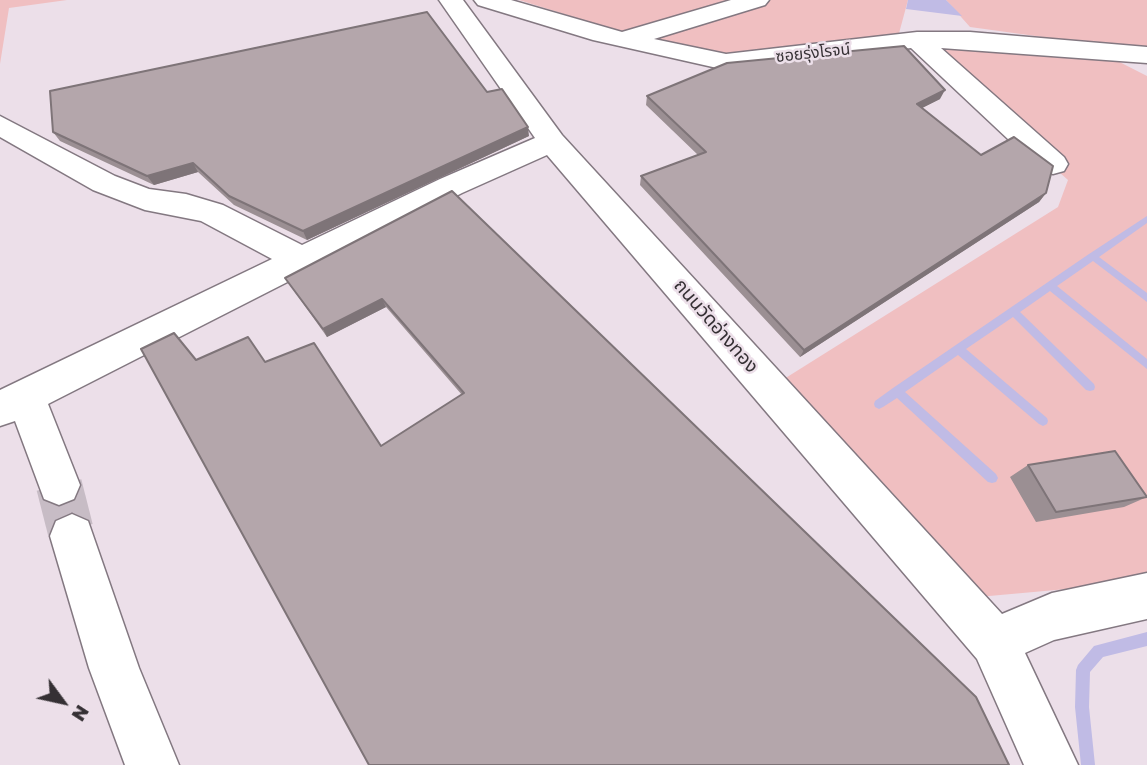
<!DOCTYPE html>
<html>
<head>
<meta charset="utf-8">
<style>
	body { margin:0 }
	#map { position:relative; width:1147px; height:765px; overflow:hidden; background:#ecdfe9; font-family:"Golos Text",sans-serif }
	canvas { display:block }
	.north { position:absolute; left:28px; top:667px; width:70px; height:70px; -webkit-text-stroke:5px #ecdfe9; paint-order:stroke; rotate:123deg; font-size:19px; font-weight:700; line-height:28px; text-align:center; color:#353034 }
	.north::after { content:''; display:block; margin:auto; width:24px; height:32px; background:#353034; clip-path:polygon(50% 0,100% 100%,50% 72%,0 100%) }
</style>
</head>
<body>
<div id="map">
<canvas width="1147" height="765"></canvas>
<div class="north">N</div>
</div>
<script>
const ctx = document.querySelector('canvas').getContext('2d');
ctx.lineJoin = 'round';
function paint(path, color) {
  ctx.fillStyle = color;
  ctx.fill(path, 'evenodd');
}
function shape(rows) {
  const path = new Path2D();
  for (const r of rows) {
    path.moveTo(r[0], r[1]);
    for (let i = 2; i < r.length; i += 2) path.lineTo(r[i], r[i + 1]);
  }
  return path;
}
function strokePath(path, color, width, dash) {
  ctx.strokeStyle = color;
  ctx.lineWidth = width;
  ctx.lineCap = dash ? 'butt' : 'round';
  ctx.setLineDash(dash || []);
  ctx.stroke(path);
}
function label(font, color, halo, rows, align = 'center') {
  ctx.font = font + ' "Golos Text","Noto Sans Thai",sans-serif';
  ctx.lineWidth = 5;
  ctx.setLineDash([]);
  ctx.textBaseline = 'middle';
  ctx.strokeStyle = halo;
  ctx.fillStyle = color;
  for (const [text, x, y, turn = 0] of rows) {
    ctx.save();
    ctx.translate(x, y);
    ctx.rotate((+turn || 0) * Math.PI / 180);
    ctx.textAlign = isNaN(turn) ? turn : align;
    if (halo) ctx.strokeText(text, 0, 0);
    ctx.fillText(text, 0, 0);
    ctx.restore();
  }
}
paint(shape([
	[0,0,67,0,9,8,0,64],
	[519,0,908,0,898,37,717,56,625,33],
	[946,0,1147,0,1147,50,1080,42,1147,76,1147,575,1089,587,978,597,784,379,1058,207,1068,180,924,52,912,48,1072,41,970,27]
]), '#f0bfc1');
paint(shape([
	[908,0,946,0,962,16,906,9]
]), '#c0bbe5');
paint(shape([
	[1147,216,1147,223,1099,257,1147,293,1147,302,1093,261,1057,286,1147,359,1147,369,1050,291,1020,312,1094,384,1095,387,1094,390,1090,391,1086,390,1013,317,966,349,1047,418,1048,421,1047,424,1043,426,1039,424,958,355,905,392,996,474,998,478,996,482,992,483,988,482,897,398,883,407,879,409,875,407,874,404,875,401,893,388,1089,254,1147,216],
	[1147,632,1147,646,1103,657,1090,672,1089,707,1095,765,1081,765,1075,707,1076,670,1078,665,1094,646,1147,632]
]), '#c0bbe5');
strokePath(shape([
	[59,485,72,536]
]), '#c7bcc5', 46, [46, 24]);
const minor = shape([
	[439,0,463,0,562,135,1002,614,1052,593,1147,573,1147,619,1054,640,1025,653,1078,765,1024,765,977,659,547,155,462,193,48,404,80,485,74,499,59,505,44,499,15,421,0,426,0,390,272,259,201,221,145,210,93,190,0,137,0,116,115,176,149,189,186,194,223,205,302,245,440,179,535,138,439,0],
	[474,0,511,0,622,32,731,0,769,0,765,5,654,39,726,54,917,32,970,32,1147,47,1147,63,941,48,1064,157,1068,164,1064,171,1053,174,1042,171,911,48,726,70,593,40,478,5,474,0],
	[72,514,88,521,139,668,179,765,125,765,89,668,50,536,56,521,72,514]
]);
strokePath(minor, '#837881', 3);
paint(minor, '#fff');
paint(shape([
	[487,92,529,136,307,240,234,205,198,172,154,185,60,141,53,132],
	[647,96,940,99,922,108,981,155,1046,193,1039,202,800,357,640,185,641,176,698,155,646,105],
	[452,191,976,697,369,765,181,341,196,360,265,362,381,446,462,395,386,307,327,337,285,278],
	[1028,465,1147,497,1124,507,1036,522,1010,477]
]), '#9b8f93');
paint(shape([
	[945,90,940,99,912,113,917,104],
	[528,127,529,136,307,240,303,231],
	[193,163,198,172,154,185,147,176],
	[1046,193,1039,202,800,357,804,350],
	[382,299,386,307,327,337,323,329]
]), '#7e7478');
const building = shape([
	[427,12,487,92,502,89,528,127,303,231,229,196,193,163,147,176,53,132,50,91,427,12],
	[904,46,945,90,917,104,981,155,1014,137,1053,166,1046,193,804,350,641,176,706,152,647,96,727,63,904,46],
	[452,191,976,697,1009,765,369,765,141,349,174,333,196,360,248,337,265,362,314,343,381,446,464,393,382,299,323,329,285,278,452,191],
	[1115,451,1147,497,1056,512,1028,465,1115,451]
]);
paint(building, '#b4a6ab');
strokePath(building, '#7e7478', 2);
label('16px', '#353034', '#ecdfe9', [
	["ซอยรุ่งโรจน์",813,53,-6]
]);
label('19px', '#353034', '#ecdfe9', [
	["ถนนวัดอ่างทอง",716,326,49]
]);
</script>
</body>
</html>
